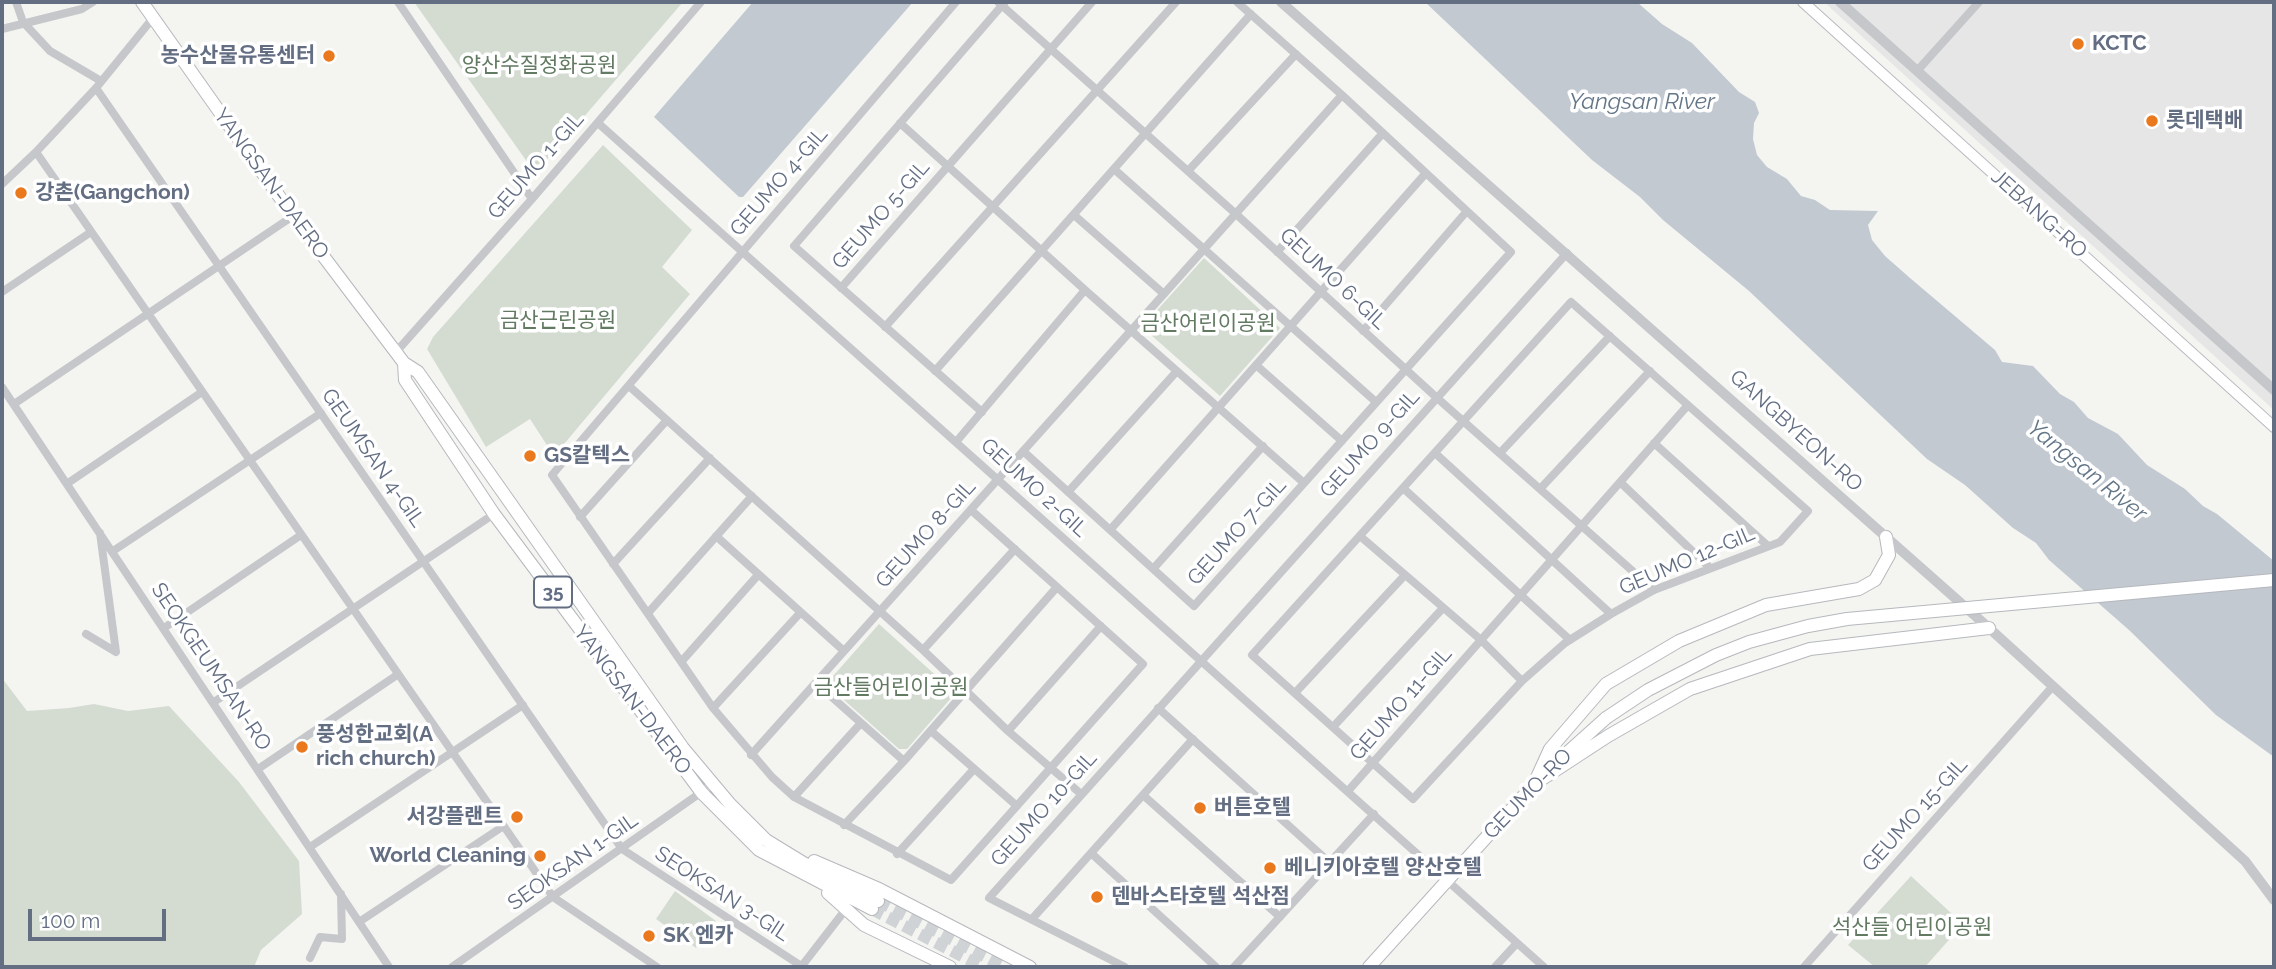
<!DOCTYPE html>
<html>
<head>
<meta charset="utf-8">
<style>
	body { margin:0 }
	#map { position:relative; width:2276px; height:969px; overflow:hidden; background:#f4f5f1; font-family:Raleway,sans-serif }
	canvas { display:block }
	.frame { position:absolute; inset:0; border:4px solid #636e83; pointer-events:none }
	.scale { position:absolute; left:28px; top:909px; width:138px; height:32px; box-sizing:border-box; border:4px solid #636e83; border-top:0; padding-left:9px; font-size:21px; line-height:24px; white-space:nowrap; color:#636e83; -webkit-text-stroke:5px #fff; paint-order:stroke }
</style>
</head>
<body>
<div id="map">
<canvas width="2276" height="969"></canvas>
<div class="frame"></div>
<div class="scale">100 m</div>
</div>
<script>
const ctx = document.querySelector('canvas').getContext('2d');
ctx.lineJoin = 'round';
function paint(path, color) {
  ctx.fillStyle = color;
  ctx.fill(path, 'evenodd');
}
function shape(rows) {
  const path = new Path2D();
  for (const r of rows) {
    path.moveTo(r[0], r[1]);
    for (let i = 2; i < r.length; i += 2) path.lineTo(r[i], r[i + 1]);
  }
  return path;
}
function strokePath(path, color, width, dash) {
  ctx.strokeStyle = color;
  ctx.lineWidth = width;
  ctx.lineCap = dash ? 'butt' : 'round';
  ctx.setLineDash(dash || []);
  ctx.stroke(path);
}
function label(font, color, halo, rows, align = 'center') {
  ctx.font = font + ' Raleway,"Noto Sans KR",sans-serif';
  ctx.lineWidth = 7;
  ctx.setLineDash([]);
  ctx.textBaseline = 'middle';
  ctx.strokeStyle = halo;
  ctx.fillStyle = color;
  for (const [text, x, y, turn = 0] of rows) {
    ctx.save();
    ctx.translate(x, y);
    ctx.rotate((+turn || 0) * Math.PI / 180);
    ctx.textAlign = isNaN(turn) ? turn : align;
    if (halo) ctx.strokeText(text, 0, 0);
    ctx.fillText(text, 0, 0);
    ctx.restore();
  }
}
paint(shape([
	[1824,2,2274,2,2274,410]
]), '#e5e6e5');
paint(shape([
	[414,2,683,2,544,163,530,166],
	[603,145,692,230,662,267,690,294,554,456,530,419,486,447,427,349,433,337],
	[1204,258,1280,328,1220,396,1142,327],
	[879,624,952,690,952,697,907,749,899,749,826,684],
	[2,678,27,711,69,708,94,704,128,711,169,706,239,782,299,861,302,914,261,950,254,967,2,967],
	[1911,876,1963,924,1925,967,1875,967,1848,945],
	[675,891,716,921,696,948,656,919]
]), '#d4dcd2');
paint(shape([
	[753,2,913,2,743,197,739,197,654,117],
	[1425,2,1637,2,1662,24,1692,43,1739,92,1755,102,1759,113,1754,123,1753,139,1757,155,1767,167,1787,179,1801,196,1815,200,1830,210,1878,211,1868,225,1872,240,1885,256,1910,278,1995,350,2002,362,2033,366,2060,394,2074,402,2088,418,2118,434,2147,465,2185,489,2203,506,2217,514,2274,561,2274,757,2216,715,2129,630,2049,560,2036,543,2013,528,1965,485,1927,459,1749,291,1663,220,1640,197,1592,160]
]), '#c2c9d1');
strokePath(shape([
	[878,901,1005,967],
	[872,909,983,967]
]), '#d0d3d6', 12, [12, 6]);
const secondary = shape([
	[1803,2,2274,427]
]);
const primary = shape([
	[142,2,293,216,404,363,418,372,683,748,730,804,766,840,815,870,878,901],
	[404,363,405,380,494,514,702,793,759,850,872,909],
	[1557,762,1606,718],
	[1534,784,1550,749,1606,684,1679,641,1766,605,1859,589,1875,580,1889,555,1886,537],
	[1533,785,1608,736,1690,689,1810,649,1989,628],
	[814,861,879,889,1030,967],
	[828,893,864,925,950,967],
	[1369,967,1539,779]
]);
strokePath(secondary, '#b7babf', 12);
strokePath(primary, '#b5b8bd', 14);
strokePath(shape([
	[16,2,23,22,50,51,101,81],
	[398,2,532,199],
	[956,2,552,475,713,708,772,777,794,797,951,880,1143,664,971,510],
	[998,2,1236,214,1436,397,1654,590],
	[2,29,82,9,93,2],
	[1917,71,1979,2],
	[96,88,622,849,803,967],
	[598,123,1544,967],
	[900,123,1085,290,1304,483],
	[36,152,553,897,657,967],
	[1114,169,1376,402],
	[1188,171,1296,54],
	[2,184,36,152,96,88,153,18],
	[1074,215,1164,294],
	[1277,252,1383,133],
	[841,288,1092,2],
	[2,292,91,232],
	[1571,302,1808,511,1780,542,1654,590,1611,614,1565,643,1522,681,1413,799,1252,655,1571,302],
	[885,327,1176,2],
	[1363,331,1467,211],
	[396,352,532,199,701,2],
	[1256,365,1342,441],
	[935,371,1251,14],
	[629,386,923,650,1008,731,1081,794],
	[2,387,389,967],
	[14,404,293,216],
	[982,412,794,246,1005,2],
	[956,442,1085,290],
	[1654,443,1768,546],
	[1023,451,1194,606,1511,252,1342,95,1237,2],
	[1435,453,1611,614],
	[1500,453,1610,336],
	[1620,482,1709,567],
	[68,483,202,392],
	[1403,488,1570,640],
	[1540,489,1650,371],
	[1068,492,1177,371],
	[580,517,667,420],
	[1110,530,1426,173],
	[716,536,844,651],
	[1360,536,1481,640,1522,681],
	[113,551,321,413],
	[613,564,710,458],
	[1153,569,1263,446],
	[648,613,752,496],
	[164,628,301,535],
	[86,634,116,652,100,533],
	[923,650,1015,549],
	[682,661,758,575],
	[816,683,904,761],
	[1295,693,1405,575],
	[214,702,494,514],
	[713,708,800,613],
	[1158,708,1329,862],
	[1333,727,1443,608],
	[931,731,1017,806],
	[1008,731,1101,626],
	[751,755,1342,95],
	[258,769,397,675],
	[1348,791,1688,405],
	[1143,795,1280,917],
	[794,797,861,723],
	[844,825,904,761,1057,587],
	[310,847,523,705],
	[1091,853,1216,967],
	[897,854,974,769],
	[1032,919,1193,739],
	[359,922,502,827],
	[310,958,320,937,342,939,341,894],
	[452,967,713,784],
	[801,967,846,909],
	[1125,967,989,898,1567,253],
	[1234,967,1374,814],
	[1495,967,1517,943],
	[1804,967,2053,686]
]), '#c5c7cb', 8);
strokePath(shape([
	[1281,2,1989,628,2245,861,2274,900],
	[1840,2,2274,390]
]), '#c5c7cb', 10);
strokePath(secondary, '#fff', 10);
strokePath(primary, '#fff', 12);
const primaryBridge = shape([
	[1606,718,1648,690,1716,655,1749,642,1808,626,1847,619,2274,580]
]);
strokePath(primaryBridge, '#b5b8bd', 14, []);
strokePath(primaryBridge, '#fff', 12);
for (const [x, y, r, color] of [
	[2078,44,7,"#ea781d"],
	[329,56,7,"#ea781d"],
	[2152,121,7,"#ea781d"],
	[21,193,7,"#ea781d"],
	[530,456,7,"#ea781d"],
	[302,747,7,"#ea781d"],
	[1200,808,7,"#ea781d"],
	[517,817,7,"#ea781d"],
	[540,856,7,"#ea781d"],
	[1270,868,7,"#ea781d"],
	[1097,897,7,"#ea781d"],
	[649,936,7,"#ea781d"]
]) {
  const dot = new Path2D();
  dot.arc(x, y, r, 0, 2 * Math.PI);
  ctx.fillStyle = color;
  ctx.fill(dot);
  strokePath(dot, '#fff', 2.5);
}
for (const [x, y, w] of [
	[553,592,38]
]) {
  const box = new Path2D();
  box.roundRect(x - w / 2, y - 15.5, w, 31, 5);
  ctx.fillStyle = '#fff';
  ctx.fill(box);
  strokePath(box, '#636e83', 2);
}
label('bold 19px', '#636e83', null, [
	["35",553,592]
]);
label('bold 21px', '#636e83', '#fff', [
	["KCTC",2092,44],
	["농수산물유통센터",315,56,"right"],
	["롯데택배",2166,121],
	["강촌(Gangchon)",35,193],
	["GS칼텍스",544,456],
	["풍성한교회(A",316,735],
	["rich church)",316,759],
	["버튼호텔",1214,808],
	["서강플랜트",503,817,"right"],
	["World Cleaning",526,856,"right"],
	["베니키아호텔 양산호텔",1284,868],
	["덴바스타호텔 석산점",1111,897],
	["SK 엔카",663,936]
], 'left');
label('21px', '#627a62', '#fff', [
	["양산수질정화공원",539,66],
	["금산근린공원",558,321],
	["금산어린이공원",1208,324],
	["금산들어린이공원",891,688],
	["석산들 어린이공원",1912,928]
]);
label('21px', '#636e83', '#fff', [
	["GEUMO 1-GIL",536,166,-49],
	["GEUMO 4-GIL",779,182,-49],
	["YANGSAN-DAERO",271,184,54],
	["JEBANG-RO",2039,214,42],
	["GEUMO 5-GIL",881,215,-49],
	["GEUMO 6-GIL",1333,279,43],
	["GANGBYEON-RO",1796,431,42],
	["GEUMO 9-GIL",1370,444,-48],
	["GEUMSAN 4-GIL",373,458,55],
	["GEUMO 2-GIL",1034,488,42],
	["GEUMO 7-GIL",1237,532,-48],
	["GEUMO 8-GIL",926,534,-48],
	["GEUMO 12-GIL",1687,561,-23],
	["SEOKGEUMSAN-RO",211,667,56],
	["YANGSAN-DAERO",632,700,53],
	["GEUMO 11-GIL",1401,704,-49],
	["GEUMO-RO",1528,794,-46],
	["GEUMO 10-GIL",1044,809,-48],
	["GEUMO 15-GIL",1915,815,-48],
	["SEOKSAN 1-GIL",573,862,-35],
	["SEOKSAN 3-GIL",722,894,33]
]);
label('italic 23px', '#637688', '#fff', [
	["Yangsan River",1642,102],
	["Yangsan River",2087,471,39]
]);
</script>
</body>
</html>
